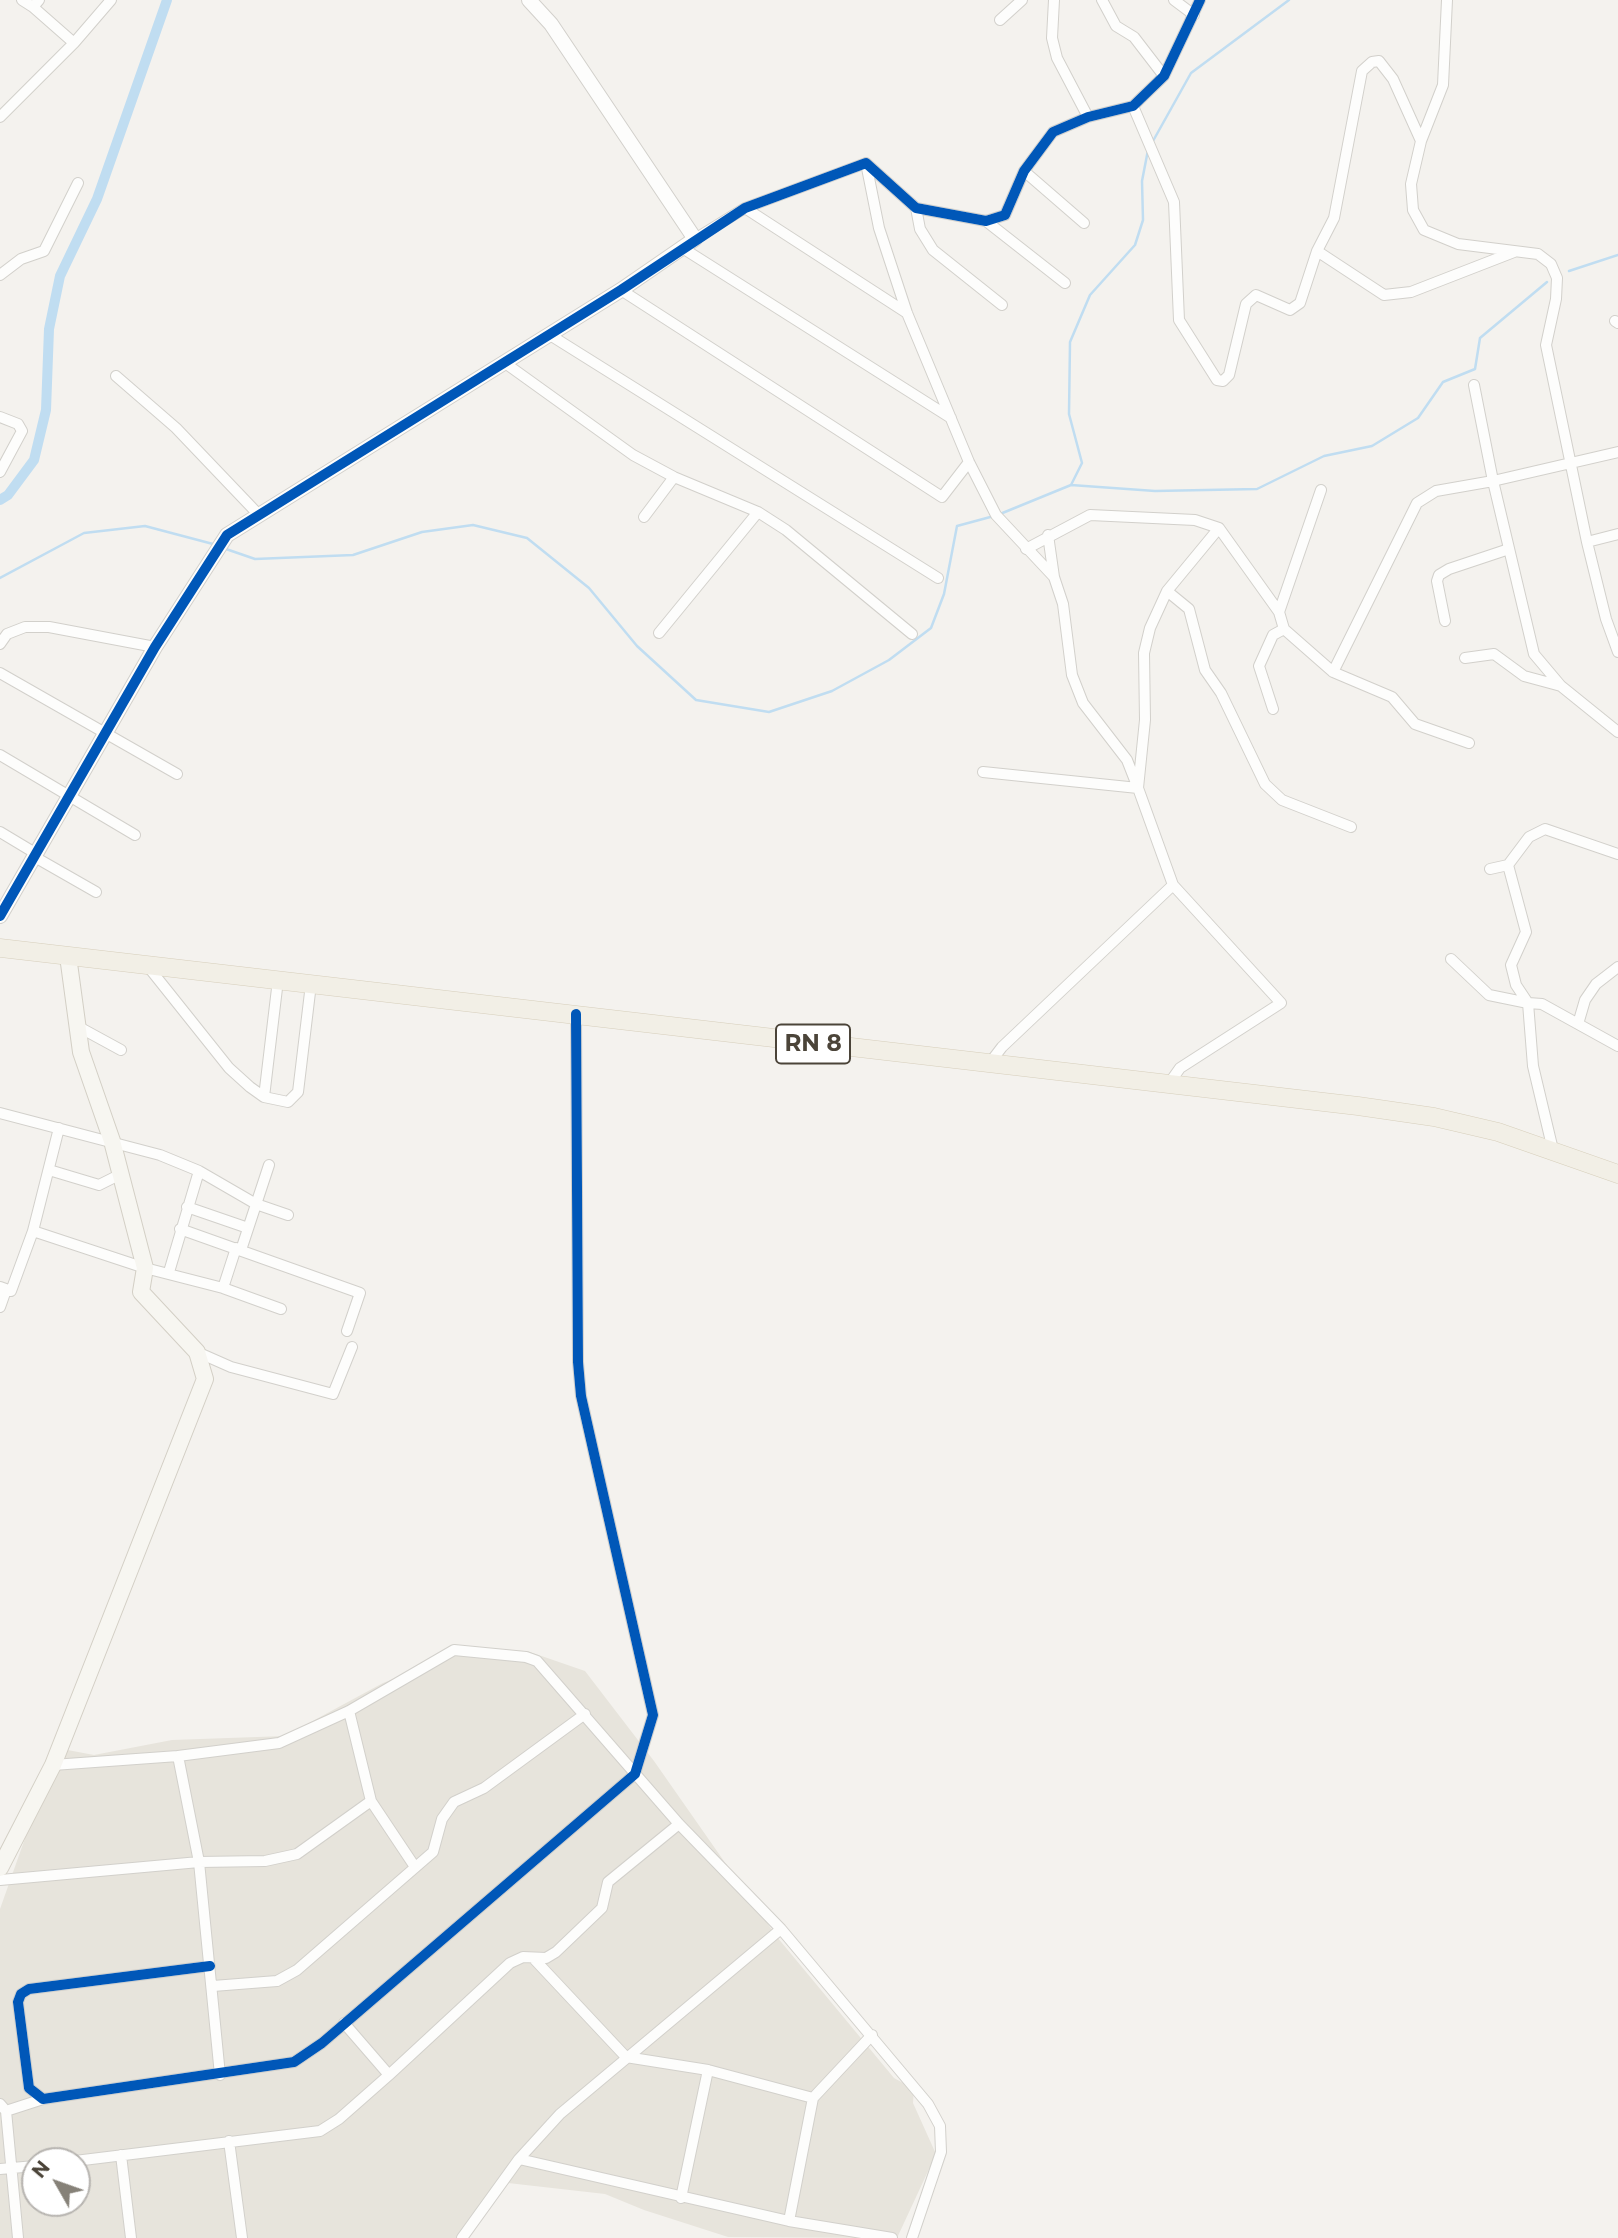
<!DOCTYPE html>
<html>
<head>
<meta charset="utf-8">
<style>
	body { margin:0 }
	#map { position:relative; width:1618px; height:2238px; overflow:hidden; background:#f4f2ee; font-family:Montserrat,sans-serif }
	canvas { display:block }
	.north { position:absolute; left:21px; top:2147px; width:70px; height:70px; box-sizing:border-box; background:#fff; border:2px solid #b7b4b0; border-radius:50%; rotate:310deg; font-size:19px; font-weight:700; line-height:28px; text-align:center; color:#4b4439 }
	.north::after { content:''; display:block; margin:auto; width:24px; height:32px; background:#868178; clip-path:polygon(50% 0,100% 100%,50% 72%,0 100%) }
</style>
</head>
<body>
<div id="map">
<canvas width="1618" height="2238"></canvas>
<div class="north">N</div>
</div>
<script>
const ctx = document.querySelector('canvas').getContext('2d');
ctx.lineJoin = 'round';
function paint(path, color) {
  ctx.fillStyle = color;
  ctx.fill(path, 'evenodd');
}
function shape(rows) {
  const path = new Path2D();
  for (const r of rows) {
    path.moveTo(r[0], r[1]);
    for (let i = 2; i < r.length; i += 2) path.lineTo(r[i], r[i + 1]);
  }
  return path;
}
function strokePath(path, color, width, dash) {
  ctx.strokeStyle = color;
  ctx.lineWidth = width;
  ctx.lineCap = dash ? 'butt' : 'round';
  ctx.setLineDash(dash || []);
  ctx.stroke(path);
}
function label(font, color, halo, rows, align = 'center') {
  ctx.font = font + ' Montserrat,sans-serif';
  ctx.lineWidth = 5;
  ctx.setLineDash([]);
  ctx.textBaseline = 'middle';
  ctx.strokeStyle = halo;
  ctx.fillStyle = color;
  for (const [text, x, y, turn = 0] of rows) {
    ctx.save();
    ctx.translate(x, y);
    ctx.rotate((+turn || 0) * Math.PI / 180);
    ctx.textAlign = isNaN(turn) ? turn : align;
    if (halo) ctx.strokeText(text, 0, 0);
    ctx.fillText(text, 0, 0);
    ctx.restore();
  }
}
paint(shape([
	[468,1650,527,1651,585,1671,654,1761,777,1937,894,2078,914,2089,913,2103,936,2154,897,2238,728,2237,644,2210,605,2194,508,2183,463,2238,0,2238,0,1909,57,1748,94,1755,172,1740,285,1736,383,1683],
	[35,2161,77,2161,77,2203,35,2203]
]), '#e7e4dc');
strokePath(shape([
	[1153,141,1191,73,1289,0],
	[1569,271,1618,255],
	[1071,485,1082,463,1069,414,1070,342,1090,295,1135,245,1143,220,1142,181,1148,150],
	[1000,514,1071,485,1155,491,1257,489,1324,456,1372,446,1418,418,1443,382,1475,369,1480,338,1547,282],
	[226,549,255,559,353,555,422,532,473,525,527,538,589,588,637,646,696,700,769,712,832,691,889,660,931,628,944,594,957,526,994,516],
	[0,578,84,533,145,526,213,544]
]), '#c0ddf1', 2.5);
strokePath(shape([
	[0,500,8,495,34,460,46,410,49,329,60,276,97,199,167,0]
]), '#c0ddf1', 10);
const minor = shape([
	[22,0,33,7,39,0],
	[1054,0,1052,38,1057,58,1088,117],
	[1102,0,1116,26,1134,37,1164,76],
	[1174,0,1194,15],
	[1447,0,1443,85,1421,141,1411,184,1413,210,1424,230,1458,244,1538,254,1551,264,1557,278,1556,299,1546,345,1587,542,1606,619,1618,652],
	[33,7,74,43],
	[1000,20,1022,0],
	[1133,106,1174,202,1179,320,1217,380,1223,381,1229,375,1246,304,1256,295,1290,310,1300,303,1317,251,1334,218,1362,71,1372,62,1379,61,1393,79,1421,141],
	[0,117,74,43,111,0],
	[866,163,879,228,907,313,969,462,996,515,1054,577,1063,604,1072,675,1083,703,1127,760,1138,788,983,772],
	[1024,171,1084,223],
	[745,208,907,313],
	[916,208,920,229,933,250,1002,305],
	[986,221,1065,283],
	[695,239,745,208,866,163,916,208,986,221,1005,215,1024,171,1053,132,1088,117,1133,106,1164,76,1200,0],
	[684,249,951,418],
	[1317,251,1384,295,1411,292,1514,252],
	[0,275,21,259,44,251,78,183],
	[621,290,942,497,969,462],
	[1615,321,1618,323],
	[550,335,938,578],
	[505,363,633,455,674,477,758,512,786,530,912,634],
	[116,376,176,428,259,515],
	[1474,385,1493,481,1534,654,1561,686],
	[0,417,18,424,22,431,0,472],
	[644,517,674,477],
	[1048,535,1054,577],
	[1587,542,1618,534],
	[1026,549,1090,515,1195,520,1219,528,1279,612,1284,629],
	[1167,591,1189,609,1205,670,1221,693,1265,784,1282,800,1351,827],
	[1279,612,1321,490],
	[1445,621,1437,581,1439,575,1449,569,1509,549],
	[659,633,758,512],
	[0,644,7,634,25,627,49,627,155,647],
	[1465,658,1494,654,1524,676,1561,686,1618,732],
	[1333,672,1392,697,1415,724,1469,743],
	[0,673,177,774],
	[1273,709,1259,666,1273,635,1284,629,1333,672,1417,503,1436,491,1493,481,1618,452],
	[0,755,135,835],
	[0,832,35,853],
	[33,856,96,892],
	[1508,865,1526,932,1511,965,1516,985,1528,1003,1542,1004,1618,1046],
	[1490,869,1508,865,1529,837,1545,829,1618,854],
	[1451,959,1489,995,1528,1003,1533,1066,1553,1150],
	[146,964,229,1068,250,1087,264,1097,288,1102,298,1092,311,984],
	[1578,1024,1585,1000,1596,984,1618,967],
	[77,1026,121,1050],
	[989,1064,1002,1047,1173,885],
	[1168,1085,1180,1068,1281,1003,1173,885,1138,788,1145,720,1144,653,1150,628,1167,591,1219,528],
	[264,1097,278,980],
	[0,1113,160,1155,199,1171,256,1204,288,1215],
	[49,1170,99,1185,121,1174],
	[187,1207,248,1228],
	[180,1229,360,1293,347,1331],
	[33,1231,145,1268,223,1288,281,1309],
	[241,1250,269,1165],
	[169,1272,199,1171],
	[0,1287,11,1291,33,1231,59,1128],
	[223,1288,236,1248],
	[0,1307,6,1290],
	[197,1352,231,1367,333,1394,352,1347],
	[349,1711,371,1801,415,1867],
	[178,1756,199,1862,220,2075],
	[53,1765,178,1756,279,1743,349,1711,454,1650,526,1657,537,1661,679,1824,781,1929,928,2104,940,2126,941,2152,912,2238],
	[0,1880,199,1862,265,1861,297,1854,371,1801],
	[535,1960,626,2057,708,2070,813,2098],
	[210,1966,29,1989,21,1994,18,2002,29,2088,43,2099,294,2062,322,2043,635,1774,653,1715,581,1396,578,1362,576,1014],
	[213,1986,277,1981,297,1970,433,1852,442,1819,454,1802,484,1788,585,1714],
	[344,2023,389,2075],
	[0,2104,6,2111,18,2238],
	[6,2111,43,2099],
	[229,2141,242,2238],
	[121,2155,131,2238],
	[519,2159,560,2114,781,1929],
	[75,2161,320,2131,339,2119,389,2075,510,1963,523,1957,546,1958,556,1952,602,1908,608,1882,679,1824],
	[0,2169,35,2166],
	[681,2198,708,2070],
	[789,2221,813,2098,872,2035],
	[462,2238,519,2159,789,2221,892,2238]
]);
const tertiary = shape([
	[0,916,155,647,227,535,621,290,695,239,551,24,529,0]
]);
const secondary = shape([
	[0,1868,53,1765,205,1379,197,1352,141,1292,145,1268,112,1141,81,1052,68,956]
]);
const primary = shape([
	[0,948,1358,1106,1434,1117,1498,1132,1618,1174]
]);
strokePath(minor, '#d2d0cb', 12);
strokePath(tertiary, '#d2d0cb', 16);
strokePath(secondary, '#d3cfc5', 18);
strokePath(primary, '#d6cebb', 19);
strokePath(minor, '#fdfdfc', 10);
strokePath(tertiary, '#fdfdfc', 14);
strokePath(secondary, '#f7f6f1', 16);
strokePath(primary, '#f2efe6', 18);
strokePath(shape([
	[0,916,155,647,227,535,621,290,745,208,866,163,916,208,986,221,1005,215,1024,171,1053,132,1088,117,1133,106,1164,76,1200,0],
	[210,1966,29,1989,21,1994,18,2002,29,2088,43,2099,294,2062,322,2043,635,1774,653,1715,581,1396,578,1362,576,1014]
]), '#0057b8', 10);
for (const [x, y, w] of [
	[813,1044,74]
]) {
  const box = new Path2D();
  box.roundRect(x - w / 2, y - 19.5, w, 39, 5);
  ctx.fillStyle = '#fff';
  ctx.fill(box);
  strokePath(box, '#4b4439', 2);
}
label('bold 23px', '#4b4439', null, [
	["RN 8",813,1044]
]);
</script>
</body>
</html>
